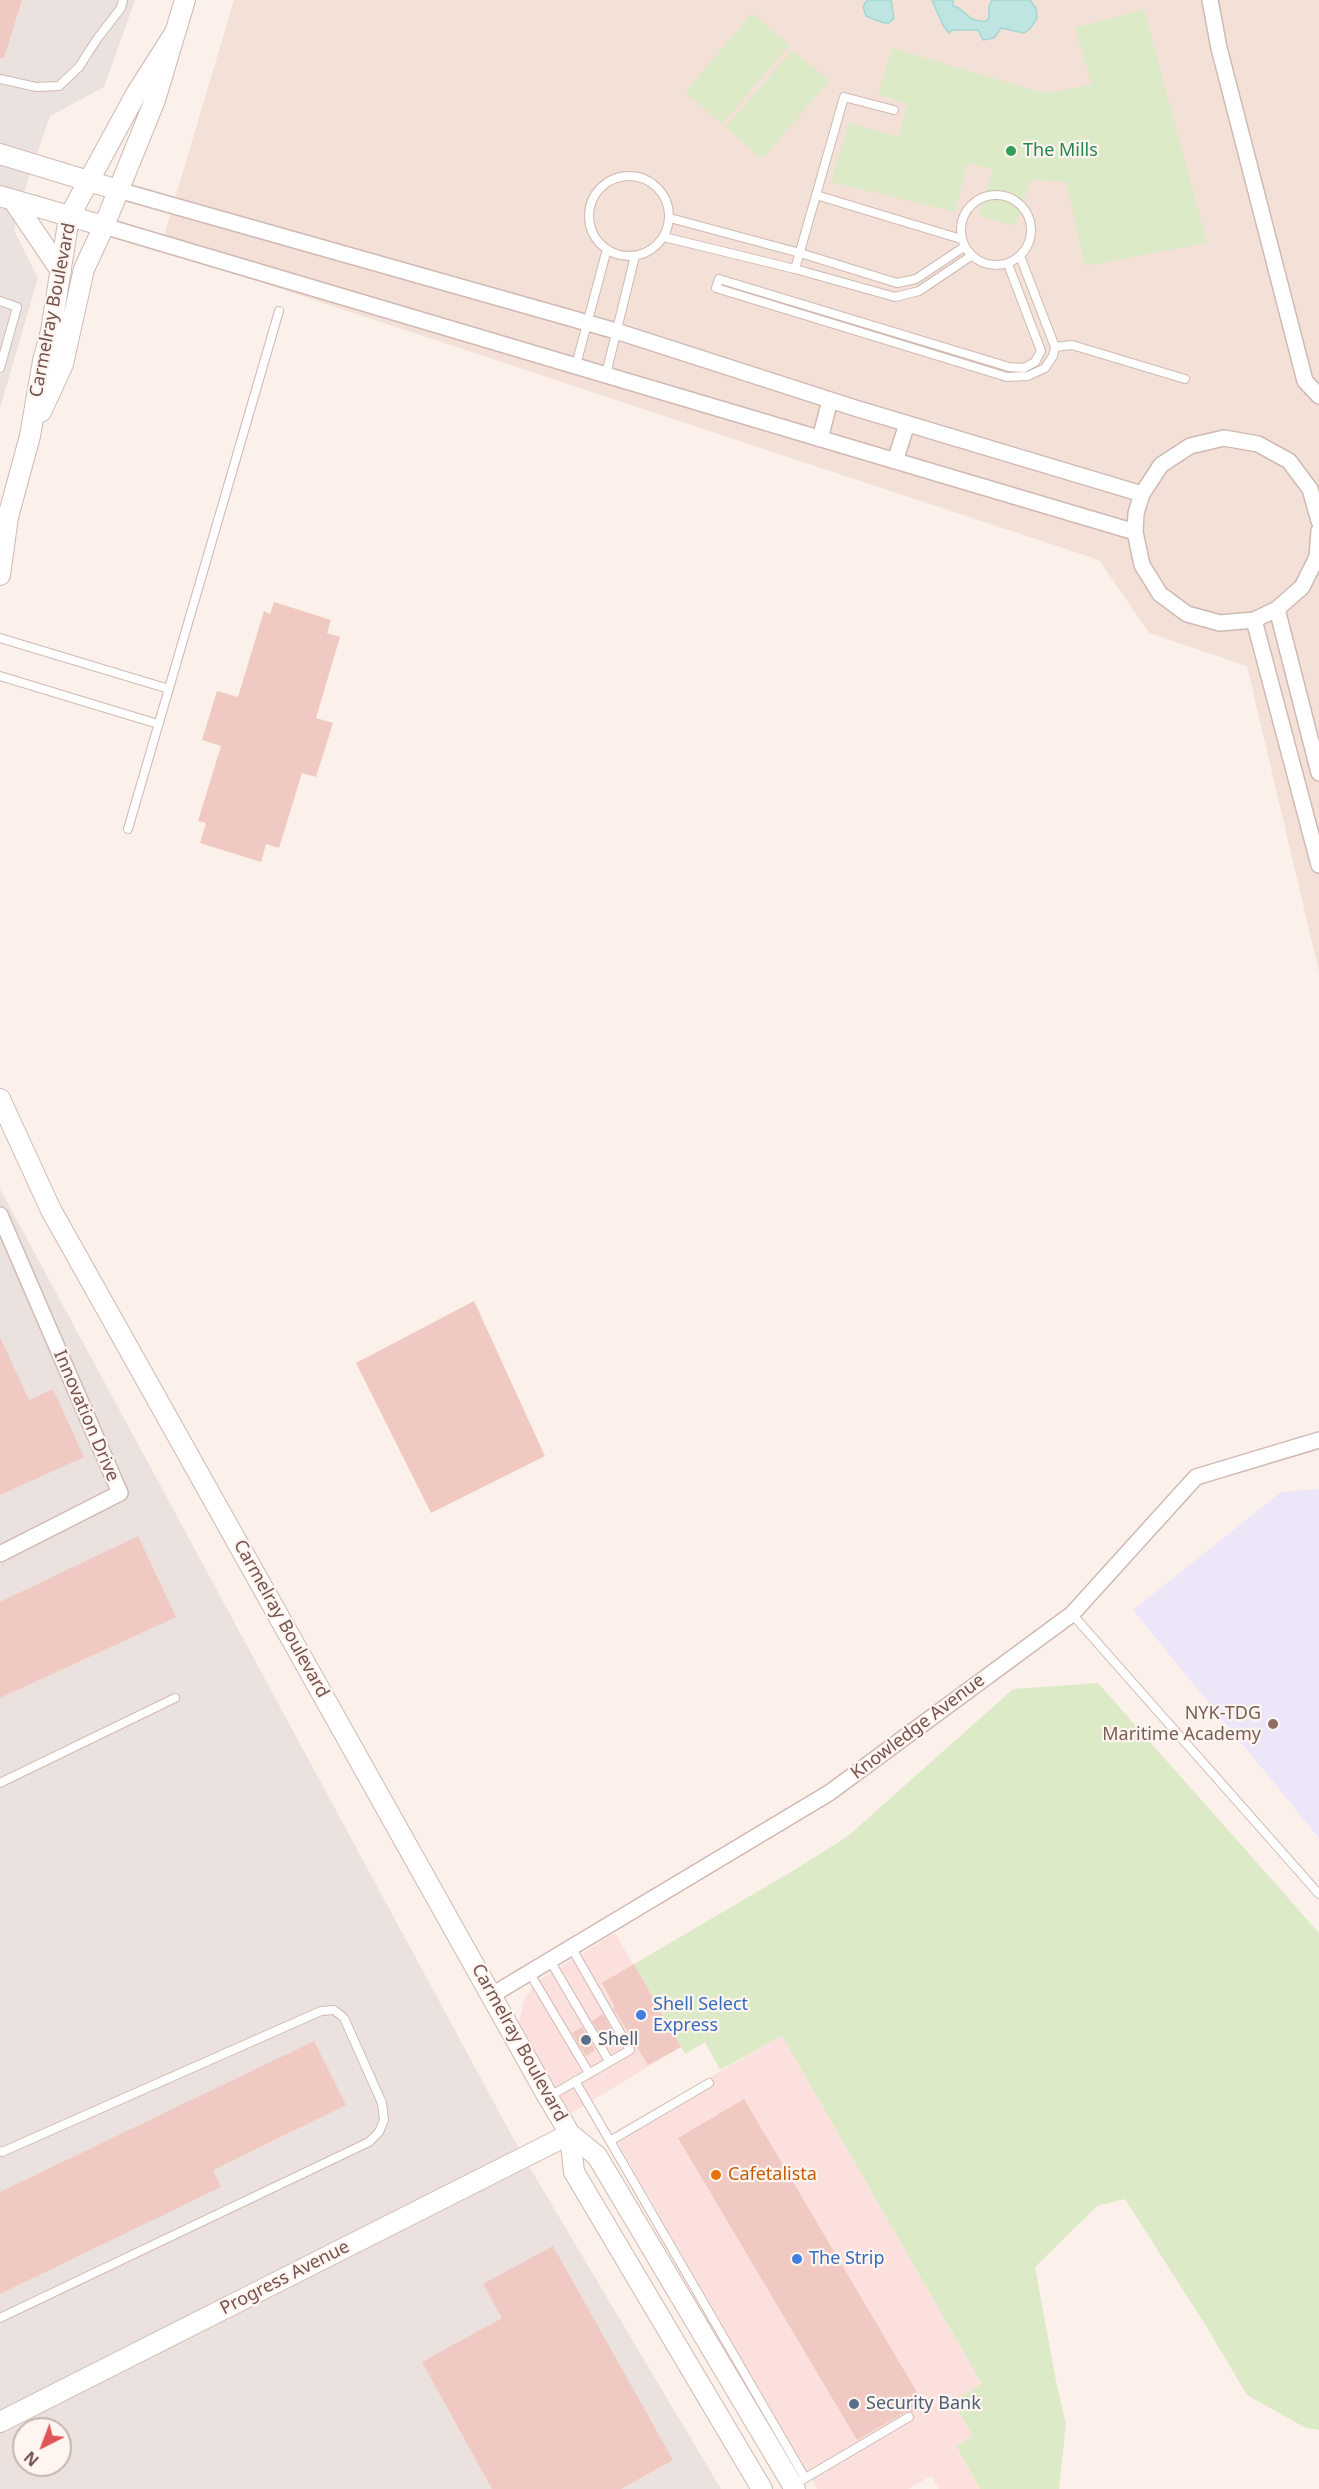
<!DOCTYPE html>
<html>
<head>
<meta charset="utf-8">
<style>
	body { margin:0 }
	#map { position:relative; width:1319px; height:2489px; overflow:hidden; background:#fcf0ea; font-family:"Noto Sans",sans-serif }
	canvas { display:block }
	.north { position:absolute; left:12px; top:2417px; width:60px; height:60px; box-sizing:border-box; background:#fef5f0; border:2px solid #c8b4af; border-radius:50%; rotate:222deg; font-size:16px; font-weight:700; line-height:24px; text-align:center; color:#76524d }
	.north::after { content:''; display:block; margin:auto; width:21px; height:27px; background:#e05455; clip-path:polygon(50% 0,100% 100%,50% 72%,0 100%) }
</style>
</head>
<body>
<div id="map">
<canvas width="1319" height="2489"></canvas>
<div class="north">N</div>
</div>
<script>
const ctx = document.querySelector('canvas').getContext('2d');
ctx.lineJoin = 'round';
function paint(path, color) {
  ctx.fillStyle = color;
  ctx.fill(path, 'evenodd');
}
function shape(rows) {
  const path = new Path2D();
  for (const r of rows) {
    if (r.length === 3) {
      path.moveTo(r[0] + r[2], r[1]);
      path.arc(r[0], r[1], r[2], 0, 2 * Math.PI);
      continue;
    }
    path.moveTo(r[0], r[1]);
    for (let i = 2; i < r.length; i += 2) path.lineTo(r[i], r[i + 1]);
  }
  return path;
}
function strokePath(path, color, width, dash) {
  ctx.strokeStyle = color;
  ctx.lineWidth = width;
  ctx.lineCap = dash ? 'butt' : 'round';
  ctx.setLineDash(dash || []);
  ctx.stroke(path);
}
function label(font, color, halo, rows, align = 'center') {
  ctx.font = font + ' "Noto Sans",sans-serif';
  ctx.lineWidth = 4.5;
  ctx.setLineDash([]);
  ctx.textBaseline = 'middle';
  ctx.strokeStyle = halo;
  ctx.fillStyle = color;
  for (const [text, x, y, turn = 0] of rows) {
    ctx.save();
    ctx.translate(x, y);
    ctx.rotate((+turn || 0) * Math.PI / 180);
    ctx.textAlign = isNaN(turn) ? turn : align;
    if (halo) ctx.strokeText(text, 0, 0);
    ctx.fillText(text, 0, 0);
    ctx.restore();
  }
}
paint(shape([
	[234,0,1319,0,1319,972,1247,666,1149,633,1099,560,160,249]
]), '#f3e1d8');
paint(shape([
	[615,1933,681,2047,570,2114,518,2025,525,1997,536,1982],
	[782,2036,982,2384,973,2436,956,2446,980,2489,939,2489,931,2476,908,2489,817,2489,612,2133]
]), '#fbe0de');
paint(shape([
	[0,0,135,0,104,87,50,116,26,186,14,230,38,278,0,408],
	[0,1189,524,2158,721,2489,0,2489],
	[24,2429,60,2429,60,2465,24,2465]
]), '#ebe2df');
paint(shape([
	[1319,1489,1319,1838,1133,1610,1281,1492]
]), '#ede6f8');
paint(shape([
	[1144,9,1207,243,1085,266,1066,182,1031,180,1015,226,979,216,993,169,967,164,955,212,831,182,849,123,898,137,908,104,878,95,892,48,1043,93,1092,85,1075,28],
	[752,13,789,45,722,124,685,92],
	[793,50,829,81,762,159,726,127],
	[1098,1683,1319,1933,1319,2430,1304,2427,1247,2395,1206,2326,1125,2199,1097,2206,1035,2267,1055,2376,1066,2424,1059,2489,980,2489,956,2446,973,2436,953,2401,982,2384,782,2036,720,2070,705,2042,685,2054,634,1964,791,1872,848,1836,1013,1689]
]), '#ddeac8');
const water = shape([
	[867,0,891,0,894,18,889,23,884,23,866,16,863,7,867,0],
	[932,0,953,0,953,6,959,8,972,19,980,21,987,21,989,17,989,6,992,0,1030,0,1036,8,1037,18,1030,29,1024,33,1001,28,994,38,983,40,978,30,953,30,949,33,943,25,932,0]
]);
paint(water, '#bee5e2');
strokePath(water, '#a5d7d3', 1.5);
paint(shape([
	[0,0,22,0,4,58,0,58],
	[274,602,331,620,327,633,340,637,316,718,333,723,316,777,302,773,279,848,266,844,261,862,200,843,206,823,198,821,221,746,202,740,217,691,238,697,264,611,270,614],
	[474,1301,545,1456,431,1513,356,1363],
	[0,1337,29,1400,53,1389,84,1457,0,1495],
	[138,1536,176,1617,0,1698,0,1602],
	[634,1964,681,2047,648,2065,613,2008,615,2007,602,1983],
	[603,2014,616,2038,606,2044,592,2021],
	[582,2027,595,2050,586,2056,572,2033],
	[314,2041,346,2105,213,2170,221,2187,0,2294,0,2192],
	[744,2099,924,2404,912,2412,906,2412,857,2440,678,2138],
	[553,2246,673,2460,621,2489,492,2489,422,2362,502,2318,483,2284]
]), '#f0cac2');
const service = shape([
	[0,79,36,87,59,86,79,67,97,39,121,8,123,0],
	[629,216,40],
	[996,230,35],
	[816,195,961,239],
	[670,218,800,253,897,283,916,279,964,247],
	[664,237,795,269,895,297,919,291,971,256],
	[1008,264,1041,351,1035,362,1024,368,1009,367,719,279,716,288,1007,377,1028,376,1045,368,1053,356,1055,347,1020,256],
	[795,269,844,97,894,110],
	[0,301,17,307,0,368],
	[1055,347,1072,345,1185,379],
	[576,365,607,249],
	[606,374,635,256],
	[0,638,169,689],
	[0,676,158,724],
	[128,829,279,311],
	[1072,1614,1319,1894],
	[0,1783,175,1698],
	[549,1959,609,2061],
	[529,1972,589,2073],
	[575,2081,610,2141],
	[709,2083,610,2141,805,2478],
	[550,2096,630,2050,571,1947],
	[0,2151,2,2152,321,2011,334,2010,344,2018,382,2103,384,2120,379,2132,369,2142,0,2318],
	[802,2480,909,2417]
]);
const minor = shape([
	[1210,0,1219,48,1305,381,1319,396],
	[118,190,616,331,855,408,1142,494],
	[104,226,1135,532],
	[820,439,830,400],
	[895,461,907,424],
	[1319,521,1310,489,1289,461,1258,444,1224,438,1190,446,1161,465,1142,494,1136,513,1135,532,1142,565,1160,594,1187,614,1220,623,1254,620,1277,609,1302,587,1317,557,1319,531],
	[1277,609,1319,773],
	[1254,620,1319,865],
	[0,1215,120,1493,0,1554],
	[492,1995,829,1793,1072,1614,1196,1477,1319,1440]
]);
const tertiary = shape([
	[0,154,118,190],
	[0,196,104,226],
	[13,200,61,271],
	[41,412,63,364,84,269,104,226,155,100,185,0],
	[0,575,8,517,30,436,43,361,51,331,69,217,136,94,176,31],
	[0,1099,51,1210,548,2097,570,2134,597,2156,795,2489],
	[570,2134,574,2172,762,2489],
	[0,2422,570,2134]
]);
strokePath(service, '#d0b9b2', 10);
strokePath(minor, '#d0b9b2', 18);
strokePath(tertiary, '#d0b9b2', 22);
strokePath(service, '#fff', 8);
strokePath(minor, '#fff', 15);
strokePath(tertiary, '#fff', 20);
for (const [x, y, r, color] of [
	[1011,151,6,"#2e9e5b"],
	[1273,1724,6,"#8d6e63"],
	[641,2015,6,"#3f7fe0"],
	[586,2040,6,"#5c6f8a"],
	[716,2175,6,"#e8710a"],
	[797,2259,6,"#3f7fe0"],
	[854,2404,6,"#5c6f8a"]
]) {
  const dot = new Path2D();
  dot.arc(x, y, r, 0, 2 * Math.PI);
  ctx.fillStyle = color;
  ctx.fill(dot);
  strokePath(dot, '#fef5f0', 2);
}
label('18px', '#27864d', '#fef5f0', [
	["The Mills",1023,151]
], 'left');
label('18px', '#76524d', '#fef5f0', [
	["Carmelray Boulevard",53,310,-79],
	["Innovation Drive",86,1416,67],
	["Carmelray Boulevard",281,1619,61],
	["Knowledge Avenue",918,1727,-37],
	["Carmelray Boulevard",519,2043,61],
	["Progress Avenue",285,2278,-27]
]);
label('18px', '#785e54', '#fef5f0', [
	["NYK-TDG",1261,1714],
	["Maritime Academy",1261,1735]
], 'right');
label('18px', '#366cbe', '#fef5f0', [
	["Shell Select",653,2005],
	["Express",653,2026],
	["The Strip",809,2259]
], 'left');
label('18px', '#4e5e75', '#fef5f0', [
	["Shell",598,2040],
	["Security Bank",866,2404]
], 'left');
label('18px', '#c56008', '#fef5f0', [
	["Cafetalista",728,2175]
], 'left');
</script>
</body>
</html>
